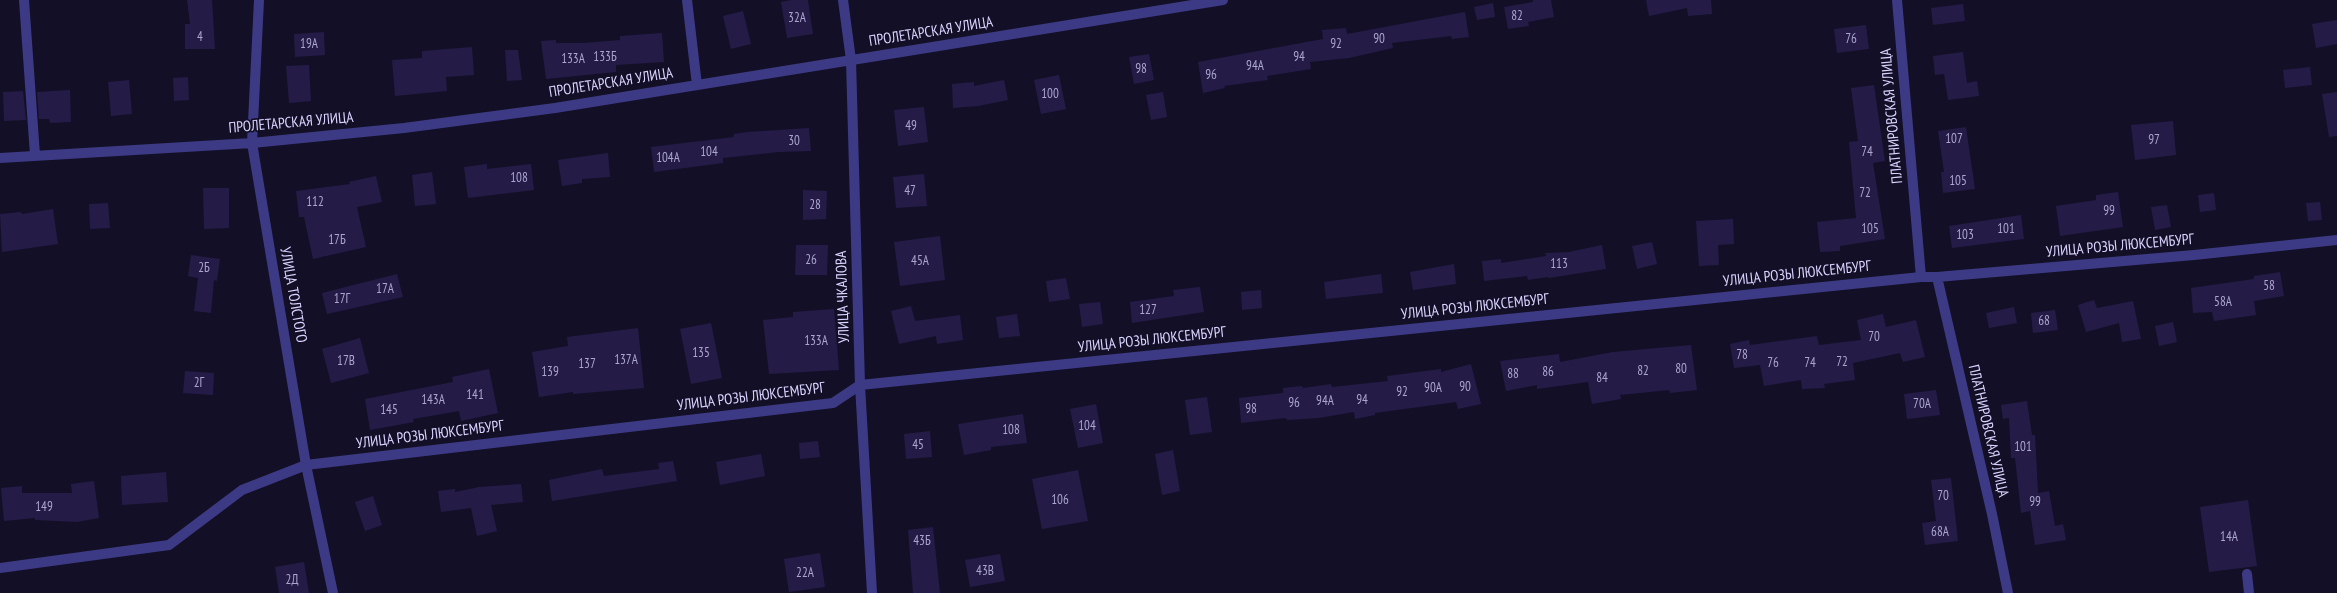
<!DOCTYPE html>
<html>
<head>
<meta charset="utf-8">
<style>
	body { margin:0 }
	canvas { display:block; background:#130f26 }
</style>
</head>
<body>
<canvas width="2337" height="593"></canvas>
<script>
const ctx = document.querySelector('canvas').getContext('2d');
ctx.lineJoin = 'round';
function paint(path, color) {
  ctx.fillStyle = color;
  ctx.fill(path, 'evenodd');
}
function shape(rows) {
  const path = new Path2D();
  for (const r of rows) {
    path.moveTo(r[0], r[1]);
    for (let i = 2; i < r.length; i += 2) path.lineTo(r[i], r[i + 1]);
  }
  return path;
}
function strokePath(path, color, width, dash) {
  ctx.strokeStyle = color;
  ctx.lineWidth = width;
  ctx.lineCap = dash ? 'butt' : 'round';
  ctx.setLineDash(dash || []);
  ctx.stroke(path);
}
function label(font, color, halo, rows, align = 'center') {
  ctx.font = font + ' "PT Sans Narrow",sans-serif';
  ctx.lineWidth = 3.5;
  ctx.setLineDash([]);
  ctx.textBaseline = 'middle';
  ctx.strokeStyle = halo;
  ctx.fillStyle = color;
  for (const [text, x, y, turn = 0] of rows) {
    ctx.save();
    ctx.translate(x, y);
    ctx.rotate((+turn || 0) * Math.PI / 180);
    ctx.textAlign = isNaN(turn) ? turn : align;
    if (halo) ctx.strokeText(text, 0, 0);
    ctx.fillText(text, 0, 0);
    ctx.restore();
  }
}
paint(shape([
	[187,0,212,0,215,49,185,49,185,24,190,24],
	[791,0,808,0,813,34,787,38,781,2],
	[1533,0,1551,0,1554,17,1528,22,1529,26,1508,29,1504,7,1533,2],
	[1646,0,1711,0,1712,14,1688,16,1687,8,1649,16],
	[1493,3,1495,17,1477,20,1474,7],
	[1963,4,1965,21,1933,25,1931,8],
	[743,11,751,44,731,49,723,16],
	[1465,12,1469,37,1452,39,1451,36,1392,43,1393,48,1349,58,1310,62,1311,69,1267,76,1268,80,1224,86,1225,88,1203,93,1198,62,1323,39,1322,30,1346,28,1347,34],
	[2337,20,2337,44,2316,48,2312,24],
	[1866,25,1869,49,1837,53,1834,29],
	[324,32,325,55,295,57,294,34],
	[662,33,664,62,616,65,616,72,546,79,541,41,556,40,556,43,584,43,620,40,620,36],
	[472,47,474,75,446,77,447,91,395,96,392,60,422,58,422,51],
	[505,50,518,50,522,80,507,81],
	[1963,52,1967,83,1977,81,1979,96,1948,100,1944,74,1935,75,1933,56],
	[1149,54,1154,80,1134,84,1129,57],
	[309,65,311,101,289,103,286,66],
	[2310,67,2312,85,2285,88,2283,70],
	[1059,75,1066,109,1041,114,1034,80],
	[188,77,189,100,174,101,173,78],
	[129,80,132,114,111,116,108,82],
	[1004,80,1008,100,978,106,953,108,952,84,974,82,974,86],
	[1874,85,1885,161,1873,163,1885,239,1840,246,1840,251,1820,252,1817,222,1856,218,1849,142,1858,141,1851,88],
	[70,90,71,122,50,123,49,119,39,119,37,92],
	[23,91,26,120,4,121,3,92],
	[1163,92,1167,117,1151,120,1146,95],
	[2337,92,2337,136,2329,137,2322,94],
	[924,107,928,142,898,146,894,110],
	[2173,121,2176,155,2135,160,2131,125],
	[1966,127,1975,189,1943,193,1941,172,1944,172,1938,131],
	[809,128,811,151,779,152,723,158,723,163,654,172,651,147,734,137,734,134,748,132],
	[608,153,610,177,582,179,582,183,562,186,558,160],
	[487,164,487,169,531,164,534,190,468,198,464,167],
	[432,172,436,204,415,206,412,175],
	[924,174,927,206,896,208,893,177],
	[376,176,382,202,357,207,366,247,313,259,304,217,299,217,296,191,350,184,349,182],
	[203,188,229,188,229,228,204,229],
	[803,190,827,191,826,219,803,220],
	[2118,192,2123,227,2060,236,2056,206,2096,200,2096,195],
	[2214,193,2216,210,2200,212,2198,195],
	[2320,202,2322,220,2308,221,2306,203],
	[108,203,110,228,90,229,89,204],
	[2167,205,2171,227,2155,230,2151,207],
	[53,209,58,244,2,252,0,214,21,212,22,214],
	[2021,215,2024,239,1952,248,1949,226],
	[1733,219,1734,244,1718,245,1719,265,1699,266,1696,221],
	[940,236,945,280,900,286,894,242],
	[1652,242,1657,264,1637,269,1632,246],
	[796,245,828,245,827,275,795,275],
	[1602,245,1606,269,1549,278,1548,277,1528,280,1527,276,1484,281,1482,261,1501,259,1501,263,1546,256,1545,253,1569,252],
	[191,255,220,259,217,281,214,280,211,313,194,311,198,278,188,276],
	[1454,264,1456,284,1413,290,1410,272],
	[2280,272,2284,296,2254,301,2256,315,2214,321,2212,312,2193,313,2191,288,2254,279,2254,276],
	[397,274,403,297,327,314,322,293],
	[1381,274,1383,293,1326,299,1324,282],
	[1066,278,1070,299,1049,302,1046,281],
	[1200,287,1204,312,1132,323,1130,302,1174,296,1173,290],
	[1261,290,1262,308,1242,310,1241,292],
	[2094,300,2097,308,2133,301,2141,339,2122,342,2119,323,2086,332,2078,305],
	[1100,302,1103,324,1082,327,1079,304],
	[911,306,915,321,960,315,963,340,937,344,936,336,899,344,891,311],
	[2014,307,2017,323,1989,328,1986,313],
	[834,309,839,370,769,374,763,320,793,317,793,312],
	[2055,310,2058,330,2033,333,2031,313],
	[1017,314,1020,336,999,338,996,317],
	[1883,314,1886,327,1916,320,1925,357,1903,362,1900,353,1853,363,1855,380,1824,384,1825,388,1802,389,1801,380,1764,386,1760,365,1734,368,1730,344,1749,340,1750,345,1817,336,1819,345,1861,340,1857,320],
	[2173,322,2177,342,2159,346,2155,326],
	[711,323,722,378,691,384,680,329],
	[638,328,644,388,573,394,573,392,539,397,532,352,568,346,567,337],
	[360,338,369,373,331,383,322,349],
	[1691,345,1697,390,1670,393,1669,390,1620,395,1621,399,1592,404,1588,382,1537,389,1537,385,1506,391,1500,361,1559,354,1560,362,1613,352],
	[1471,364,1481,404,1458,409,1456,402,1375,413,1375,415,1355,419,1354,412,1319,418,1287,420,1286,418,1241,423,1239,398,1283,393,1283,388,1302,386,1303,388,1331,384,1332,387,1388,381,1387,376,1441,369,1441,372],
	[489,369,498,413,461,421,459,411,413,419,414,422,370,430,365,399,453,382,452,377],
	[185,371,214,373,213,395,183,393],
	[1936,390,1940,415,1907,419,1904,394],
	[1207,397,1212,432,1190,435,1185,400],
	[2027,401,2032,435,2035,435,2038,493,2049,491,2055,526,2063,524,2066,540,2035,545,2030,511,2021,513,2015,458,2011,458,2009,418,2003,419,2001,405],
	[1096,404,1103,443,1078,448,1070,409],
	[1023,414,1027,443,991,447,991,450,964,455,958,424],
	[930,431,932,457,906,459,904,434],
	[818,441,820,457,800,459,799,443],
	[1173,450,1180,491,1162,495,1155,454],
	[761,454,765,476,720,485,716,462],
	[673,461,677,481,552,501,549,480,602,469,604,476,659,469,658,463],
	[1078,470,1088,521,1042,529,1032,479],
	[166,472,168,502,122,505,121,476],
	[1951,478,1958,541,1925,545,1922,523,1936,521,1931,480],
	[94,481,99,518,77,522,35,520,35,518,4,521,1,488,22,486,22,493,72,493,71,484],
	[521,484,523,502,491,505,497,531,477,536,471,508,441,512,438,491,455,489,455,492,479,487],
	[373,496,382,525,365,531,355,502],
	[2248,500,2257,566,2209,572,2200,507],
	[933,527,940,593,913,593,908,530],
	[820,553,825,587,789,592,784,559],
	[1000,554,1005,581,970,587,965,560],
	[304,562,309,593,279,593,275,567]
]), '#241b47');
strokePath(shape([
	[24,0,35,155],
	[259,0,252,143,306,465,333,593],
	[687,0,697,85],
	[843,0,851,60,860,385,872,593],
	[1897,0,1921,277],
	[0,158,252,143,404,128,555,108,1223,0],
	[1937,277,1992,514,2008,593],
	[0,568,169,545,242,490,306,465,833,403,860,385,1921,277,1937,277,2194,255,2337,240],
	[2247,574,2249,593]
]), '#3d3a85', 10);
label('13px', '#aca6d1', null, [
	["82",1517,16],
	["32А",797,18],
	["4",200,37],
	["90",1379,39],
	["76",1851,39],
	["19А",309,44],
	["92",1336,44],
	["133Б",605,57],
	["94",1299,57],
	["133А",573,59],
	["94А",1255,66],
	["98",1141,69],
	["96",1211,75],
	["100",1050,94],
	["49",911,126],
	["107",1954,139],
	["97",2154,140],
	["30",794,141],
	["104",709,152],
	["74",1867,152],
	["104А",668,158],
	["108",519,178],
	["105",1958,181],
	["47",910,191],
	["72",1865,193],
	["112",315,202],
	["28",815,205],
	["99",2109,211],
	["105",1870,229],
	["101",2006,229],
	["103",1965,235],
	["17Б",337,240],
	["26",811,260],
	["45А",920,261],
	["113",1559,264],
	["2Б",204,268],
	["58",2269,286],
	["17А",385,289],
	["17Г",342,299],
	["58А",2223,302],
	["127",1148,310],
	["68",2044,321],
	["70",1874,337],
	["133А",816,341],
	["135",701,353],
	["78",1742,355],
	["137А",626,360],
	["17В",346,361],
	["72",1842,362],
	["76",1773,363],
	["74",1810,363],
	["137",587,364],
	["80",1681,369],
	["82",1643,371],
	["139",550,372],
	["86",1548,372],
	["88",1513,374],
	["84",1602,378],
	["2Г",199,383],
	["90",1465,387],
	["90А",1433,388],
	["92",1402,392],
	["141",475,395],
	["143А",433,400],
	["94",1362,400],
	["94А",1325,401],
	["96",1294,403],
	["70А",1922,404],
	["98",1251,409],
	["145",389,410],
	["104",1087,426],
	["108",1011,430],
	["45",918,445],
	["101",2023,447],
	["70",1943,496],
	["106",1060,500],
	["99",2035,502],
	["149",44,507],
	["68А",1940,532],
	["14А",2229,537],
	["43Б",922,541],
	["43В",985,571],
	["22А",805,573],
	["2Д",292,580]
]);
label('15px', '#d9d4ff', '#130f26', [
	["ПРОЛЕТАРСКАЯ УЛИЦА",931,32,-9],
	["ПРОЛЕТАРСКАЯ УЛИЦА",611,83,-9],
	["ПЛАТНИРОВСКАЯ УЛИЦА",1892,116,-95],
	["ПРОЛЕТАРСКАЯ УЛИЦА",291,123,-5],
	["УЛИЦА РОЗЫ ЛЮКСЕМБУРГ",2120,246,-5],
	["УЛИЦА РОЗЫ ЛЮКСЕМБУРГ",1797,274,-6],
	["УЛИЦА ТОЛСТОГО",293,295,80],
	["УЛИЦА ЧКАЛОВА",843,297,-92],
	["УЛИЦА РОЗЫ ЛЮКСЕМБУРГ",1475,307,-6],
	["УЛИЦА РОЗЫ ЛЮКСЕМБУРГ",1152,340,-6],
	["УЛИЦА РОЗЫ ЛЮКСЕМБУРГ",751,397,-7],
	["ПЛАТНИРОВСКАЯ УЛИЦА",1988,431,77],
	["УЛИЦА РОЗЫ ЛЮКСЕМБУРГ",430,435,-7]
]);
</script>
</body>
</html>
